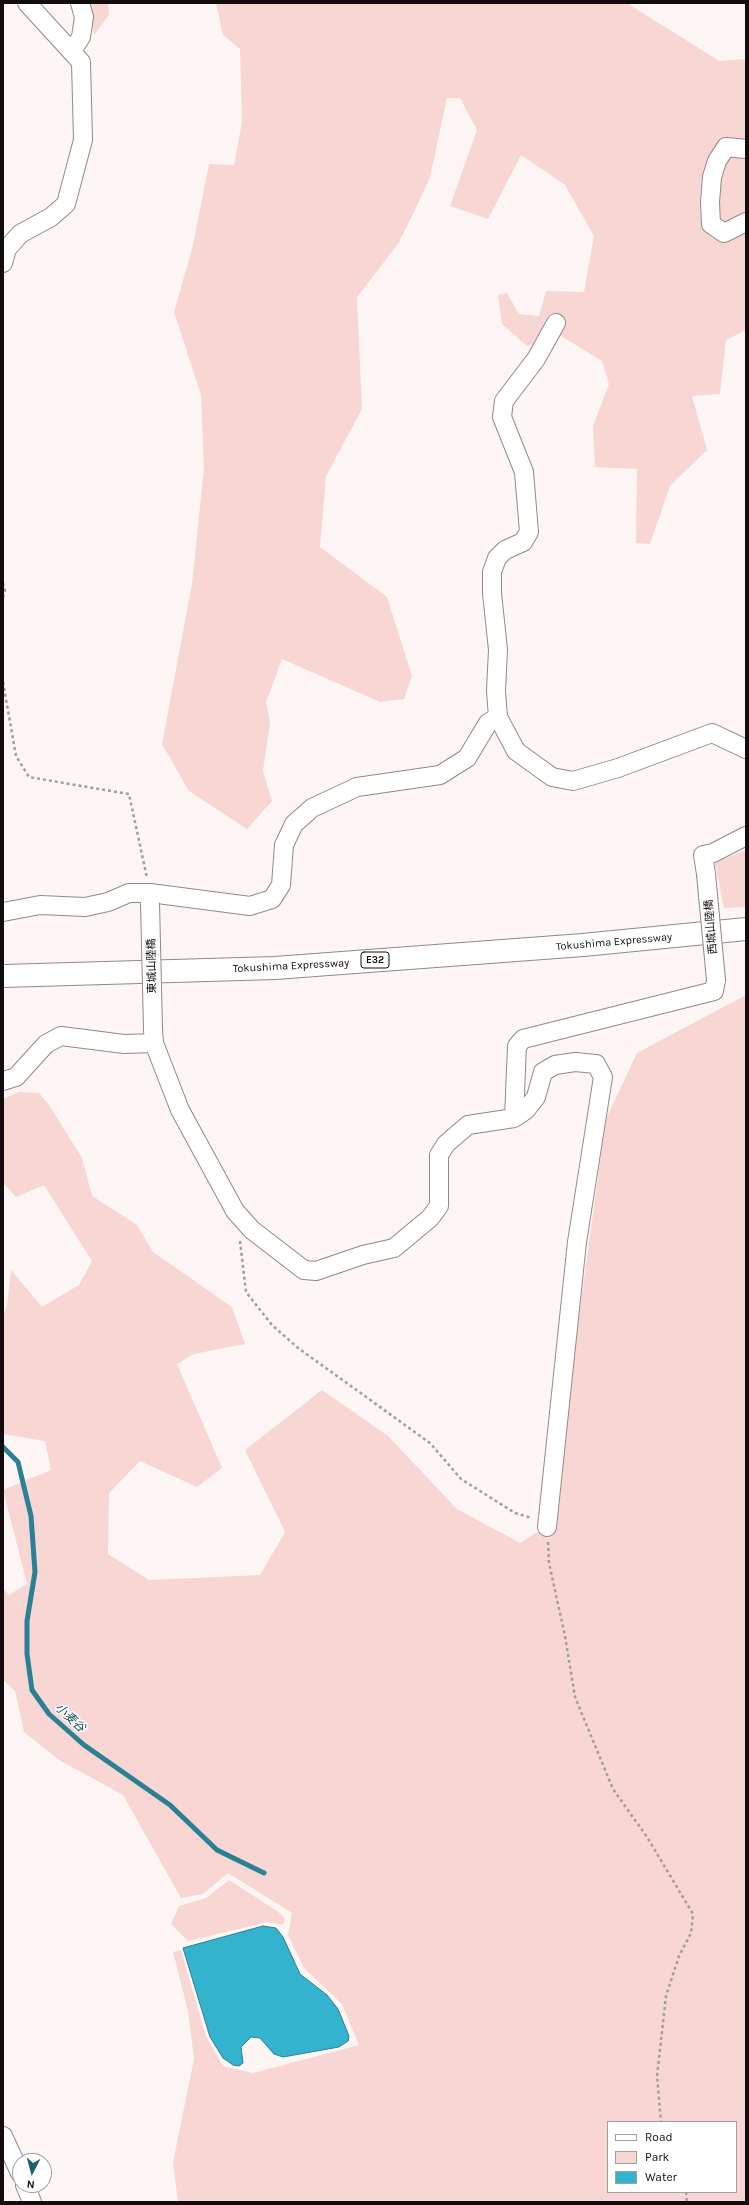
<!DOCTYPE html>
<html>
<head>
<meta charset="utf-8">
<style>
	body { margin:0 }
	#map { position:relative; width:749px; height:2205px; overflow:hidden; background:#fdf6f5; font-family:Karla,sans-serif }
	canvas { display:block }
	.frame { position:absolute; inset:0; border:4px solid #120c0c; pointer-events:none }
	.legend { position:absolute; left:607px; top:2121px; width:130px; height:72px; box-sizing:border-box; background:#fff; border:1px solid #a09e9e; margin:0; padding:5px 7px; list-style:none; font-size:12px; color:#120c0c }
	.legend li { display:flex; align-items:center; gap:8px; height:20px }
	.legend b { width:20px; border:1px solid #a09e9e }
	.north { position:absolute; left:12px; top:2153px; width:40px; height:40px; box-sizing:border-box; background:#fff; border:1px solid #a09e9e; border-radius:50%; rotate:186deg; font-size:11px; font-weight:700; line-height:16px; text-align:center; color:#120c0c }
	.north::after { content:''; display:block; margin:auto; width:14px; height:18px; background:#1a6271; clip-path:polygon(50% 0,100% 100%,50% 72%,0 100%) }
</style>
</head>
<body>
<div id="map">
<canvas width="749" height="2205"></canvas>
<div class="frame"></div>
<ul class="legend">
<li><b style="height:5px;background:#fff"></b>Road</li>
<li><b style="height:11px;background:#f8d6d4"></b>Park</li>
<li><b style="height:11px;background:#33b3cd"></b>Water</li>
</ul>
<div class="north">N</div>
</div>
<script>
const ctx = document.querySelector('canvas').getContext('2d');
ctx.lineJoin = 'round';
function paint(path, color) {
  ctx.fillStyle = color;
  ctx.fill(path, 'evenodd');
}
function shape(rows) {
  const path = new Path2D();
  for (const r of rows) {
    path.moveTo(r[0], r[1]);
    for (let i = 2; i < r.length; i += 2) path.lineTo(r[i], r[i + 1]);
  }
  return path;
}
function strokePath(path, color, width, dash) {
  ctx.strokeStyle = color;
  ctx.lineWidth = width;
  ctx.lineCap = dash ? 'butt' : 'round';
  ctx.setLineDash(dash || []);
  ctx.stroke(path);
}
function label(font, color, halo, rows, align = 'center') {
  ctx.font = font + ' Karla,"Noto Sans JP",sans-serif';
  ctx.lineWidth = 3;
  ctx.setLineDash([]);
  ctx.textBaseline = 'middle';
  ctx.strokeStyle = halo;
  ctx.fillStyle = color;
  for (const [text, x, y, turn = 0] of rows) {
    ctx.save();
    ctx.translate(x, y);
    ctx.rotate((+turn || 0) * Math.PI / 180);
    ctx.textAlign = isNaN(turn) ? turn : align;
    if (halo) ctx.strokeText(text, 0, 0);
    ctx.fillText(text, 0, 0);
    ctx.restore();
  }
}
paint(shape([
	[87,3,108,3,109,15,94,35],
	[216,3,627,3,719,61,746,59,746,330,726,340,720,394,692,396,707,450,670,486,650,544,636,543,637,469,595,467,593,426,609,384,602,361,561,336,527,346,502,324,498,295,507,293,519,314,539,316,546,291,584,292,594,236,565,185,521,155,488,219,450,206,477,130,460,98,447,98,430,177,416,208,398,244,357,297,362,409,326,476,320,547,387,597,412,676,404,699,380,702,282,659,266,702,270,723,263,771,272,801,247,829,189,791,162,744,192,584,204,468,201,395,174,312,193,245,209,164,234,165,242,122,240,49,223,35],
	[746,850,746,907,724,908,715,863],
	[746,995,746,2202,178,2202,173,2162,194,2059,188,2011,173,1952,181,1950,206,2036,223,2066,253,2073,359,2045,342,2004,304,1968,288,1935,292,1913,228,1873,203,1894,181,1898,123,1795,59,1760,24,1732,15,1691,3,1680,3,1588,9,1595,27,1584,3,1490,51,1470,45,1441,3,1434,3,1316,7,1306,11,1270,42,1307,79,1285,92,1261,44,1185,16,1197,3,1183,3,1099,19,1092,39,1093,49,1105,82,1158,92,1196,137,1225,153,1252,232,1307,245,1344,194,1354,177,1364,222,1468,197,1487,140,1461,109,1493,108,1554,149,1580,260,1575,285,1532,245,1450,322,1390,388,1436,457,1509,520,1543,555,1521,580,1308,606,1119,637,1053],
	[608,2122,736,2122,736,2192,608,2192],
	[229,1880,277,1911,285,1918,283,1925,268,1922,188,1941,171,1924,179,1906,206,1898]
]), '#f8d6d4');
const water = shape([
	[263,1926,276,1928,283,1937,300,1974,327,1995,338,2009,349,2036,348,2041,339,2047,283,2057,274,2054,260,2038,251,2037,241,2047,243,2063,239,2066,233,2065,223,2058,210,2037,183,1948,263,1926]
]);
paint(water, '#33b3cd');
strokePath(water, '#298193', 1);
strokePath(shape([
	[3,1447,18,1462,31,1516,35,1572,27,1621,27,1654,32,1690,49,1714,84,1745,170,1805,217,1850,264,1873]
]), '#298193', 5);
const minor = shape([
	[69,49,74,48,81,37,84,17,80,3],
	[746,149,726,147,717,161,712,177,710,202,711,224,724,233,746,222],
	[3,263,7,249,20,234,51,217,66,204,83,140,81,62,27,3],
	[556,323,536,359,504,401,502,417,524,472,529,532,523,542,505,550,497,558,492,572,492,593,498,650,496,691,498,717,516,751,552,777,573,781,618,768,712,733,746,749],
	[706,874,703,855,713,853,746,836],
	[3,912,40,905,85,907,108,902,129,893,150,893,250,906,272,899,281,885,284,845,294,824,312,808,357,787,440,775,467,758,488,723,498,717],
	[153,1029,154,1043,180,1110,235,1211,252,1230,304,1270,316,1271,363,1255,394,1248,430,1218,439,1206,439,1155,446,1144,468,1125,514,1118,526,1110,536,1097,543,1072,555,1065,575,1062,596,1064,603,1077,577,1242,547,1527],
	[3,1081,16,1077,46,1044,61,1036,124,1044,154,1043],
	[514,1118,517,1046,523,1039,714,991,716,980],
	[3,2136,20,2173],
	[25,2185,32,2202]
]);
const motorway = shape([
	[3,976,275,968,583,945,746,929]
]);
strokePath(minor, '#978786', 20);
strokePath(motorway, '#978786', 24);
strokePath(shape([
	[3,583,5,591,3,597],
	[3,682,16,756,29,777,129,794,147,878],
	[240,1241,246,1292,272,1325,298,1348,430,1443,461,1479,515,1513,532,1518],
	[548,1542,549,1563,565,1636,575,1697,613,1789,647,1837,693,1914,691,1933,679,1956,666,1996,657,2076,661,2122],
	[686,2192,687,2202]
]), '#a49d9d', 2.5, [3, 3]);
strokePath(minor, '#fff', 18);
strokePath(motorway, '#fff', 22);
const minorBridge = shape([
	[706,874,716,980],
	[150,903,153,1029]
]);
strokePath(minorBridge, '#978786', 20, []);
strokePath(minorBridge, '#fff', 18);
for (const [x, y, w] of [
	[375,960,28]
]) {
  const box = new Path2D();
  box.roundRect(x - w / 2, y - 8, w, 16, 3);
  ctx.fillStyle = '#fff';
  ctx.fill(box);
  strokePath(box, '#120c0c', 1);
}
label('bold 10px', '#120c0c', null, [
	["E32",375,960]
]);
label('11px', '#120c0c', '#fff', [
	["西城山陸橋",711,927,-95],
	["Tokushima Expressway",614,942,-5],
	["東城山陸橋",152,966,-91],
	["Tokushima Expressway",291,966,-3]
]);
label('italic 12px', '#1b4f5a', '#fff', [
	["小麦谷",70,1718,43]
]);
</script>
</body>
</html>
